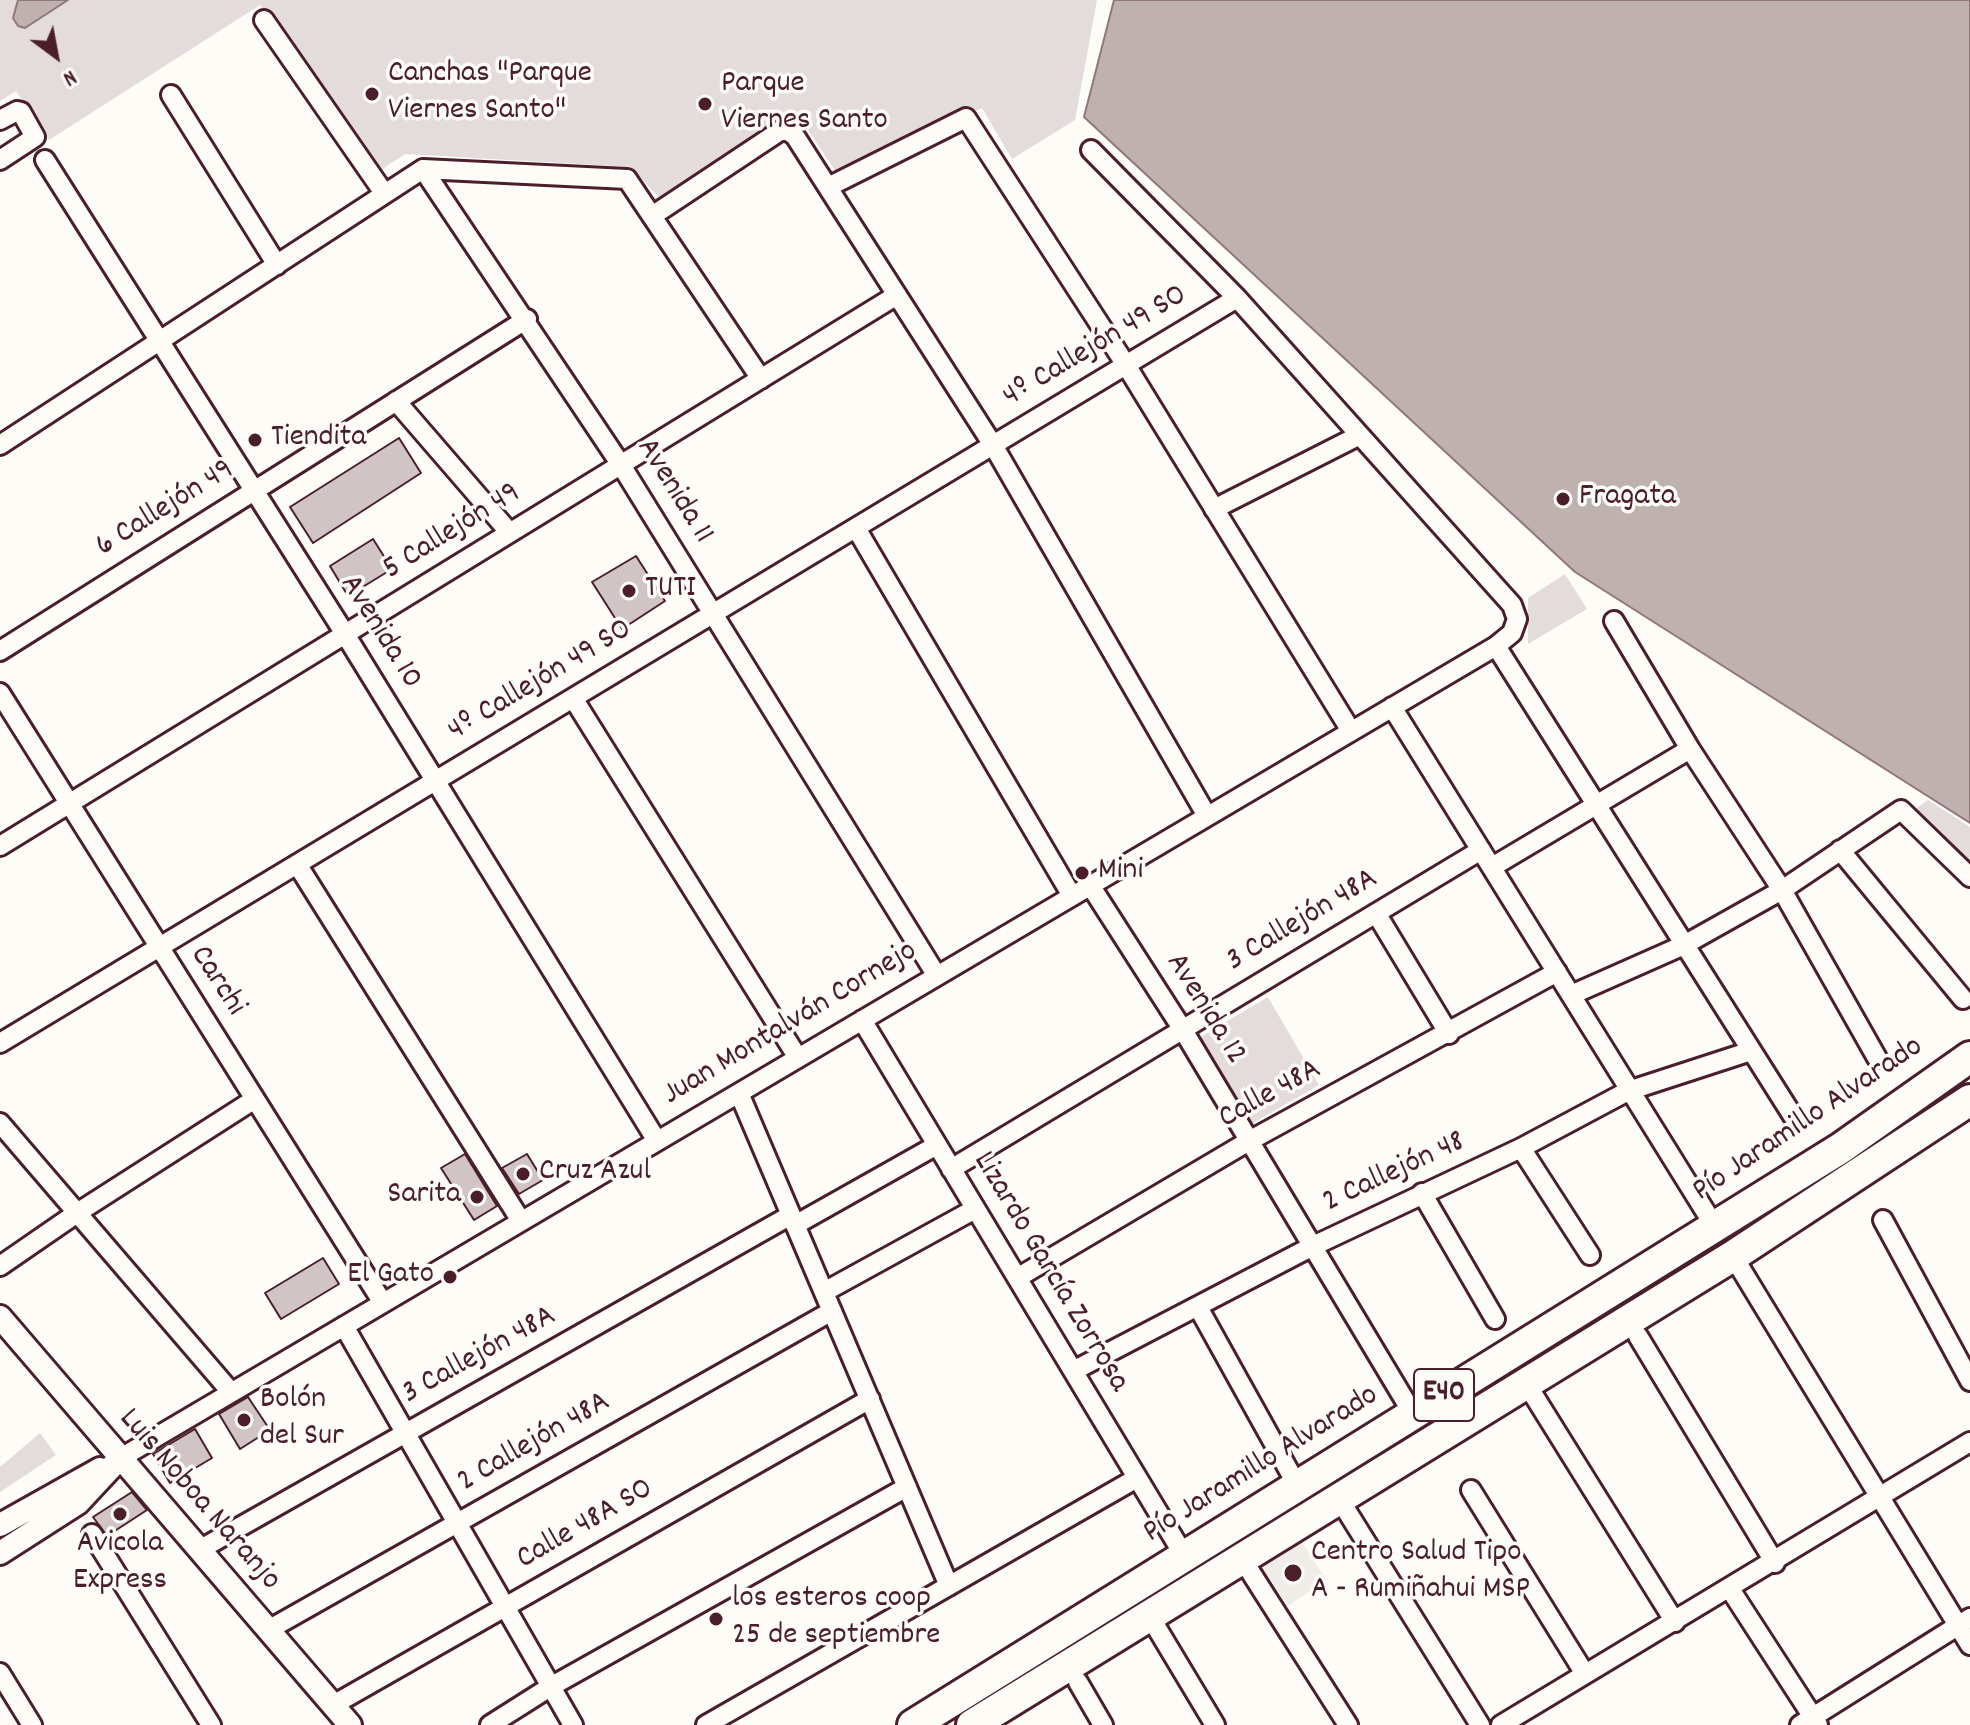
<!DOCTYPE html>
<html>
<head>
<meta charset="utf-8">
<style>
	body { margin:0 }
	#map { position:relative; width:1970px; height:1725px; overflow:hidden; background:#fdfcf7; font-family:Dekko,sans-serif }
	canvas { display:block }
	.north { position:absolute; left:16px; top:16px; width:80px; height:80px; -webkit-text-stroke:6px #fdfcf7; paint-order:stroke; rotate:148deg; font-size:22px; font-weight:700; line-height:32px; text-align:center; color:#4a1f2b }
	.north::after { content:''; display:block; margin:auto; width:28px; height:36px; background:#4a1f2b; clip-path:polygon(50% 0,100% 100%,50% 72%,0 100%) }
</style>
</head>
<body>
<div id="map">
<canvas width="1970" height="1725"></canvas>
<div class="north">N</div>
</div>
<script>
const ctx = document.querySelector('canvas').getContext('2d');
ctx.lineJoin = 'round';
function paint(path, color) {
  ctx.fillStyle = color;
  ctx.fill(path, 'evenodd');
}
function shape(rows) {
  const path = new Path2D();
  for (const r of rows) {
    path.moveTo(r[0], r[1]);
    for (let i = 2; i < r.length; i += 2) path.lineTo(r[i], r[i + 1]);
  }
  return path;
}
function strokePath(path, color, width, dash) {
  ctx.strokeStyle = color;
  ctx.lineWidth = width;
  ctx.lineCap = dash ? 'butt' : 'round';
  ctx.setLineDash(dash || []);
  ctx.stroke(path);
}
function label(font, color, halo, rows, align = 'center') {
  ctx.font = font + ' Dekko,sans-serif';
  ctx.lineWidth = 7;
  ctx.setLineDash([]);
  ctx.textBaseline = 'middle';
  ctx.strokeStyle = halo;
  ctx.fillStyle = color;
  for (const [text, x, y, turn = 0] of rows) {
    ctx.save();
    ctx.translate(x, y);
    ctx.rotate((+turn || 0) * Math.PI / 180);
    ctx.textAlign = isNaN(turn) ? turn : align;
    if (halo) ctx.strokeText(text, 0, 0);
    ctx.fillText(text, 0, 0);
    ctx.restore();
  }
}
paint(shape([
	[1301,1540,1326,1580,1288,1606,1260,1565]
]), '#f0ece8');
paint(shape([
	[0,0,1097,0,1075,120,1012,159,982,108,838,175,802,121,666,205,631,167,405,154,381,170,260,5,49,140,16,91,0,101],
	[1565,574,1587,609,1528,644,1528,598],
	[1928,800,1970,827,1970,863,1915,809],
	[1268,997,1319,1085,1251,1124,1199,1038],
	[40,1433,56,1455,0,1492,0,1467]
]), '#e3dcda');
const water = shape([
	[18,0,68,0,25,28,18,26,13,18,18,0],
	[1114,0,1970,0,1970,823,1575,572,1084,117,1114,0]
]);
paint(water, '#c0b1b1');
strokePath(water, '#91777b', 2);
const building = shape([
	[399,438,421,473,313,543,290,507,399,438],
	[373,539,392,569,348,596,330,566,373,539],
	[636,556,665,601,622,629,592,582,636,556],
	[465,1154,497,1206,474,1220,441,1168,465,1154],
	[527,1154,543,1180,519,1194,502,1168,527,1154],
	[323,1258,339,1284,281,1319,265,1293,323,1258],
	[248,1397,270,1430,240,1449,219,1414,248,1397],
	[195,1429,212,1458,170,1483,153,1454,195,1429],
	[132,1492,147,1510,107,1536,93,1517,132,1492]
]);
paint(building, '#d0c5c4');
strokePath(building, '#4a1f2b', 2);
const minor = shape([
	[264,20,384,193],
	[171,95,277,265],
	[0,120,17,111,21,112,35,137,0,160],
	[45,160,345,634,657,1141],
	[423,169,621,465,937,976],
	[828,187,966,118,1126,365,1351,731],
	[652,216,780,131,788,131,795,136,993,445,1207,816],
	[396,401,510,533],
	[0,445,423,169,627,179,761,379],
	[1214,509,1358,436],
	[856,528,1072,896],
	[1614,621,1690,749,1782,890,1877,1058],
	[1496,646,1796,1121],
	[0,651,527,319],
	[0,693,383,1303],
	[573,698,798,1058],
	[1392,707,1715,1227],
	[0,846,897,295],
	[1840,850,1963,999],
	[297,864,521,1221],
	[1492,867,1690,749],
	[1090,885,1183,1030,1413,1414],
	[1376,913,1449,1034],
	[1571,995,1684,945,1782,890,1901,810,1970,877],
	[862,1020,1185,1557],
	[0,1043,1237,298],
	[739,1093,949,1586],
	[0,1123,231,1392],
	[1521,1148,1590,1255],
	[951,1169,1481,850],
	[1422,1193,1495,1319],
	[1883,1220,1970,1381],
	[795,1225,937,1145],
	[1733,1256,1970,1645],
	[0,1266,77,1213,255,1099],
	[1017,1278,1249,1141,1557,972],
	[824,1292,975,1209],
	[1198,1307,1298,1487],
	[344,1326,573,1725],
	[1638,1336,1775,1563],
	[1073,1371,1311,1247,1521,1148,1628,1091,1751,1051],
	[1526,1383,1675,1622],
	[119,1459,1496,646,1512,633,1517,619,1512,605,1237,298,1091,150],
	[1471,1490,1585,1674],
	[1338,1497,1480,1725],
	[92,1534,211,1725],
	[199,1550,791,1215],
	[1241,1557,1348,1725],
	[1730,1589,1818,1725],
	[1149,1615,1215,1725],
	[268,1630,832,1311],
	[0,1673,32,1725],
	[1078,1682,1103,1725],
	[333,1705,870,1399],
	[490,1725,550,1687,907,1487],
	[706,1725,1137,1478],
	[1501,1725,1970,1442],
	[1800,1725,1970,1618]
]);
const tertiary = shape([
	[0,1317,350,1725],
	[0,1525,100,1469],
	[0,1553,78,1503,119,1459]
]);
const trunk = shape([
	[913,1725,1841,1148,1970,1057],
	[972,1725,1733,1256,1970,1100]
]);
strokePath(minor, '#4a1f2b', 24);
strokePath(tertiary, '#4a1f2b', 28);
strokePath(trunk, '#4a1f2b', 36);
strokePath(minor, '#fdfcf7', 18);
strokePath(tertiary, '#fdfcf7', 22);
strokePath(trunk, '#fdfcf7', 30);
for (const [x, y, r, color] of [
	[372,94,8,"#4a1f2b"],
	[705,104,8,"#4a1f2b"],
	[255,440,8,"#4a1f2b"],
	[1563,499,8,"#4a1f2b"],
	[629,591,8,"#4a1f2b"],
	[1082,873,8,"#4a1f2b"],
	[523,1174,8,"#4a1f2b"],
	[477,1197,8,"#4a1f2b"],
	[450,1277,8,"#4a1f2b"],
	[244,1420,8,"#4a1f2b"],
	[120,1514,8,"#4a1f2b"],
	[1293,1573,10,"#4a1f2b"],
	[716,1619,8,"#4a1f2b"]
]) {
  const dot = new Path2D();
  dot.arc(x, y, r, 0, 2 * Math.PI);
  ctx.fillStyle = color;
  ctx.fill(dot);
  strokePath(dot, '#fdfcf7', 3);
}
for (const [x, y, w] of [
	[1444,1395,60]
]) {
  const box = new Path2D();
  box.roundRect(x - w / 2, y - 26, w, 52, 6);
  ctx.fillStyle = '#fdfcf7';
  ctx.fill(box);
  strokePath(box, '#4a1f2b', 2);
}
label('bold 30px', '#4a1f2b', null, [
	["E40",1444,1395]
]);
label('32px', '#4a1f2b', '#fdfcf7', [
	["Canchas \"Parque",388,76],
	["Viernes Santo\"",388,113],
	["Parque",721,86],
	["Viernes Santo",721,123],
	["Tiendita",271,440],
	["Fragata",1579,499],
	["TUTI",645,591],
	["Mini",1098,873],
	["Cruz Azul",539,1174],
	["Sarita",461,1197,"right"],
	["El Gato",434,1277,"right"],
	["Bolón",260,1402],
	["del Sur",260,1439],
	["Avicola",120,1546,"center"],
	["Express",120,1583,"center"],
	["Centro Salud Tipo",1311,1555],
	["A - Rumiñahui MSP",1311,1592],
	["los esteros coop",732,1601],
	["25 de septiembre",732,1638]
], 'left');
label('32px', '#4a1f2b', '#fdfcf7', [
	["4º Callejón 49 SO",1096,348,-31],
	["Avenida 11",673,492,58],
	["6 Callejón 49",166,510,-32],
	["5 Callejón 49",453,533,-32],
	["Avenida 10",379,633,58],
	["4º Callejón 49 SO",541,682,-31],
	["3 Callejón 48A",1303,922,-31],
	["Carchi",216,982,57],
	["Avenida 12",1204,1010,58],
	["Juan Montalván Cornejo",791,1025,-31],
	["Calle 48A",1271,1096,-29],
	["Pío Jaramillo Alvarado",1809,1121,-34],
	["2 Callejón 48",1395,1174,-25],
	["Lizardo García Zorrosa",1049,1273,59],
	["3 Callejón 48A",480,1357,-29],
	["2 Callejón 48A",535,1444,-30],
	["Pío Jaramillo Alvarado",1262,1466,-32],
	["Luis Noboa Naranjo",198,1501,49],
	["Calle 48A SO",586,1526,-30]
]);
</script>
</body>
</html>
